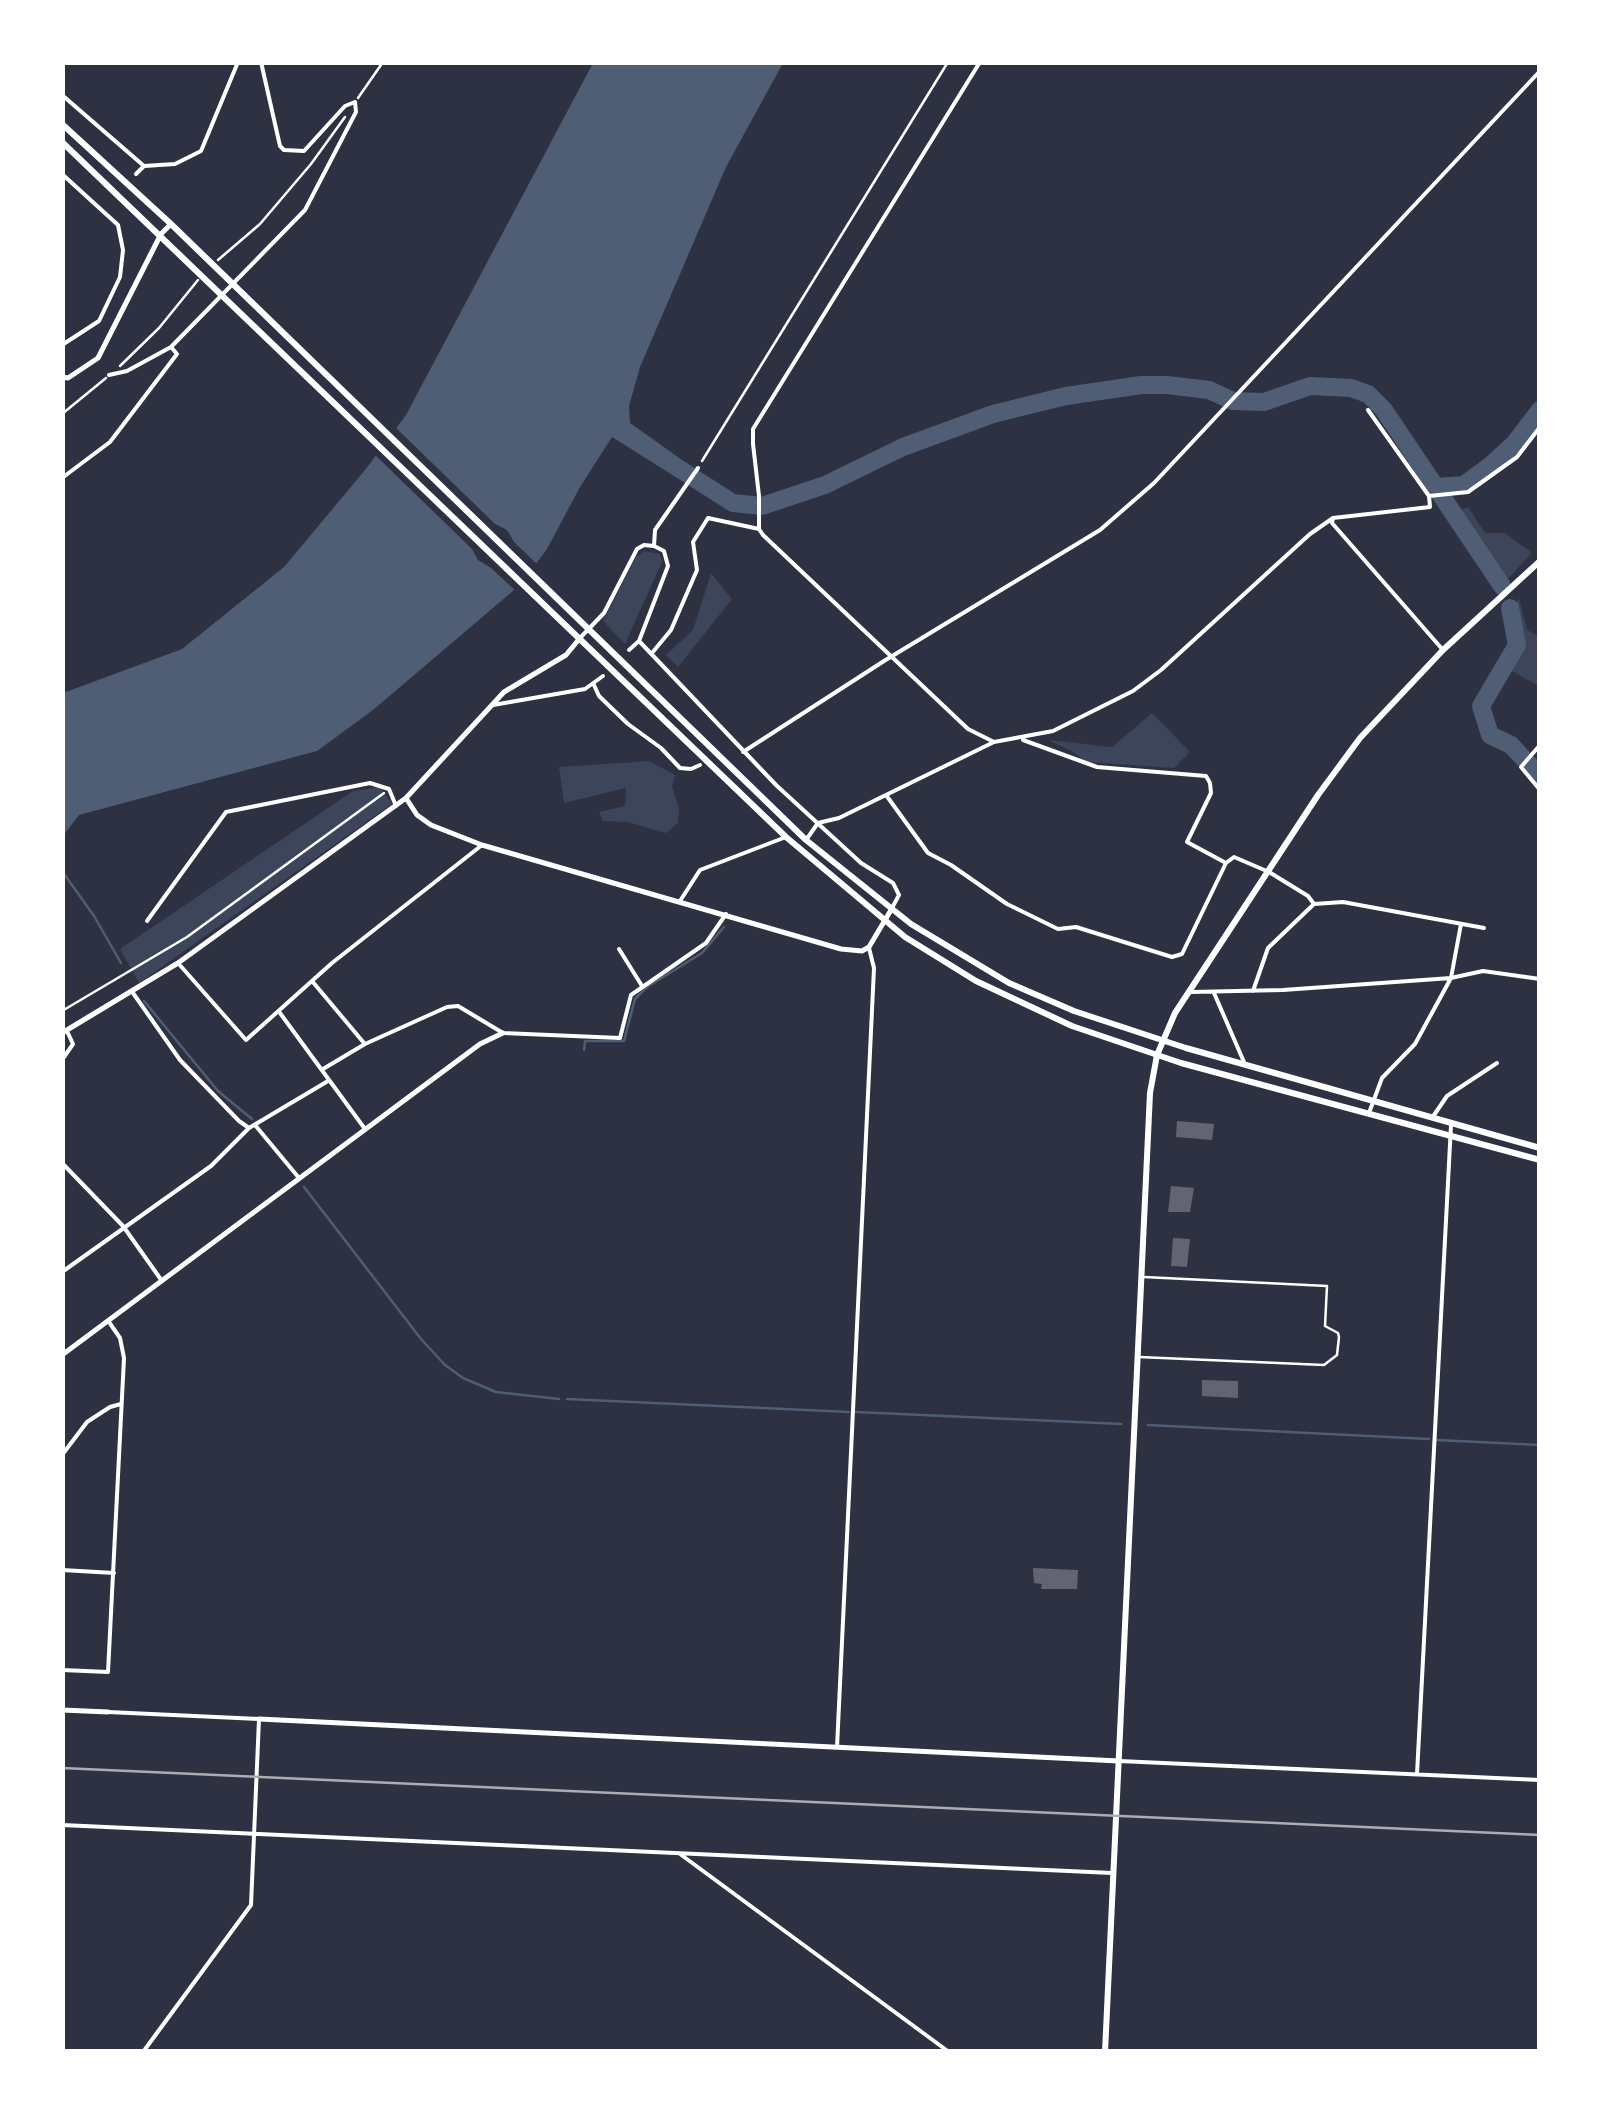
<!DOCTYPE html>
<html>
<head>
<meta charset="utf-8">
<style>
	body { margin:0 }
	#map { position:relative; width:1602px; height:2114px; overflow:hidden; background:#2d3142; font-family:Literata,serif }
	canvas { display:block }
	.frame { position:absolute; inset:0; border:65px solid #fff; pointer-events:none }
</style>
</head>
<body>
<div id="map">
<canvas width="1602" height="2114"></canvas>
<div class="frame"></div>
</div>
<script>
const ctx = document.querySelector('canvas').getContext('2d');
ctx.lineJoin = 'round';
function paint(path, color) {
  ctx.fillStyle = color;
  ctx.fill(path, 'evenodd');
}
function shape(rows) {
  const path = new Path2D();
  for (const r of rows) {
    path.moveTo(r[0], r[1]);
    for (let i = 2; i < r.length; i += 2) path.lineTo(r[i], r[i + 1]);
  }
  return path;
}
function strokePath(path, color, width, dash) {
  ctx.strokeStyle = color;
  ctx.lineWidth = width;
  ctx.lineCap = dash ? 'butt' : 'round';
  ctx.setLineDash(dash || []);
  ctx.stroke(path);
}
paint(shape([
	[1468,507,1485,533,1505,533,1532,553,1503,584,1458,511],
	[644,551,660,554,662,562,625,644,603,621,636,557],
	[711,573,732,599,678,667,666,655,693,630],
	[1519,599,1527,630,1539,636,1539,686,1508,669,1520,644,1513,605],
	[1152,713,1190,752,1174,768,1086,762,1075,753,1048,740,1112,747],
	[649,761,675,775,672,787,679,808,678,823,666,833,627,822,603,821,599,812,625,806,626,788,564,803,559,767],
	[380,787,392,804,139,983,120,949,353,791]
]), '#3c4559');
paint(shape([
	[593,63,783,63,726,167,640,367,629,406,630,423,685,462,674,476,612,437,580,487,547,549,520,585,373,710,317,751,79,815,63,836,63,693,182,649,284,567,365,470,406,415]
]), '#4f5d75');
paint(shape([
	[392,424,495,524,507,530,514,542,540,567,518,593,491,568,478,560,472,549,372,452]
]), '#2d3142');
strokePath(shape([
	[62,871,94,916,121,963],
	[144,1001,218,1091,252,1119],
	[584,1050,585,1041,624,1041,635,999,647,987,702,953,724,927],
	[304,1187,421,1339,445,1365,463,1378,496,1392,559,1399],
	[567,1399,849,1412],
	[856,1412,1121,1424],
	[1148,1425,1429,1439],
	[1437,1440,1540,1445]
]), '#4f5d75', 2.5);
strokePath(shape([
	[678,468,733,503,762,506,825,485,903,447,993,414,1066,396,1141,385,1167,385,1209,390,1233,401,1264,402,1310,386,1351,388,1368,394,1384,410,1502,586],
	[1436,487,1464,485,1491,465,1514,444,1540,410],
	[1510,608,1517,645,1481,706,1490,735,1511,745,1524,759],
	[1527,762,1540,776]
]), '#4f5d75', 18);
paint(shape([
	[1177,1121,1214,1124,1212,1140,1176,1137],
	[1171,1186,1194,1188,1190,1212,1168,1212],
	[1173,1238,1190,1239,1187,1267,1171,1266],
	[1202,1380,1238,1381,1238,1398,1202,1396],
	[1033,1568,1078,1570,1077,1589,1041,1589,1042,1584,1034,1583]
]), '#626471');
strokePath(shape([
	[358,98,383,62],
	[218,260,260,224,311,164,345,117],
	[120,366,159,328,198,280],
	[62,414,106,378],
	[702,461,948,62],
	[62,1011,187,937,384,793]
]), '#fff', 2.5);
strokePath(shape([
	[1139,1357,1324,1365,1337,1355,1339,1337,1338,1333,1325,1326,1327,1286,1144,1277]
]), '#fff', 2.5);
strokePath(shape([
	[261,62,280,146,284,150,304,151,345,106,355,102],
	[980,62,753,429,753,444,759,496,759,529,763,535,968,729,994,742],
	[62,95,144,166],
	[62,174,118,225,123,250,120,277,99,321,62,345],
	[136,174,144,166,175,164,201,151,238,62],
	[109,375,127,371,171,347,305,210,356,112,355,102],
	[1368,410,1429,496],
	[62,478,110,442,177,354,171,347],
	[1333,518,1332,523,1443,650],
	[654,546,655,530,698,468],
	[580,638,604,613,637,549,644,545,654,546,664,551,668,566,639,641,629,650],
	[639,641,776,785,861,863,893,883,899,895,892,908],
	[652,653,671,630,697,570,693,542,708,518,759,529],
	[594,685,599,696,628,724,661,748,680,768,691,769,700,765],
	[493,705,585,689,603,676],
	[1023,740,1097,767,1206,776,1210,783,1211,793,1187,842,1226,863],
	[1540,745,1521,767,1540,790],
	[743,752,884,661,1100,530,1154,483,1540,71],
	[886,795,928,853,951,865,1007,904,1058,929,1076,927,1172,957,1182,954,1226,863,1234,857,1269,872,1308,896,1314,904],
	[806,840,818,823,839,818,994,742,1053,731,1133,691,1161,670,1310,534,1333,518,1430,507,1429,496,1468,492,1517,457,1540,427],
	[680,901,700,870,786,837],
	[147,921,226,812,370,783,389,789,396,806],
	[619,949,642,986],
	[178,963,246,1040,332,963,482,845],
	[312,981,364,1043],
	[1253,991,1268,948,1314,904,1343,902,1484,928],
	[1191,992,1283,990,1451,978,1483,971,1540,979],
	[133,993,180,1060,239,1121,249,1128],
	[1214,993,1244,1062],
	[280,1013,365,1129],
	[62,1060,73,1044,67,1031],
	[323,1069,365,1044,447,1007,458,1006,503,1033,620,1038,631,995,706,943,726,914],
	[1369,1113,1382,1078,1415,1044,1451,978,1461,924],
	[1432,1118,1447,1096,1497,1063],
	[255,1125,299,1178],
	[62,1163,123,1226,162,1281],
	[62,1272,211,1166,249,1128,328,1081],
	[62,1455,87,1422,110,1407,121,1404],
	[62,1570,114,1573],
	[62,1670,108,1672,124,1358,120,1338,109,1322],
	[108,1712,259,1719,251,1905,143,2052],
	[837,1747,874,968,869,948],
	[1119,1761,1540,1780],
	[1417,1774,1451,1125],
	[62,1825,1112,1873],
	[680,1854,949,2052]
]), '#fff', 4);
strokePath(shape([
	[62,377,68,378,98,358,161,234,171,224],
	[580,638,566,655,504,692,406,798,417,815,431,825,482,845,841,949,862,951,869,947,891,910],
	[62,1033,178,963,406,798],
	[62,1355,480,1044,503,1033],
	[62,1710,108,1712],
	[259,1719,1119,1761]
]), '#fff', 5);
strokePath(shape([
	[1105,2052,1150,1093,1157,1055,1175,1013,1318,795,1360,738,1443,650,1540,561]
]), '#fff', 6);
strokePath(shape([
	[62,124,171,224,806,840,911,924,1009,983,1074,1011,1186,1048,1540,1148],
	[62,142,786,837,905,937,976,981,1072,1026,1181,1063,1540,1160]
]), '#fff', 6);
strokePath(shape([
	[62,1768,1540,1835]
]), '#abadb3', 2.5);
</script>
</body>
</html>
